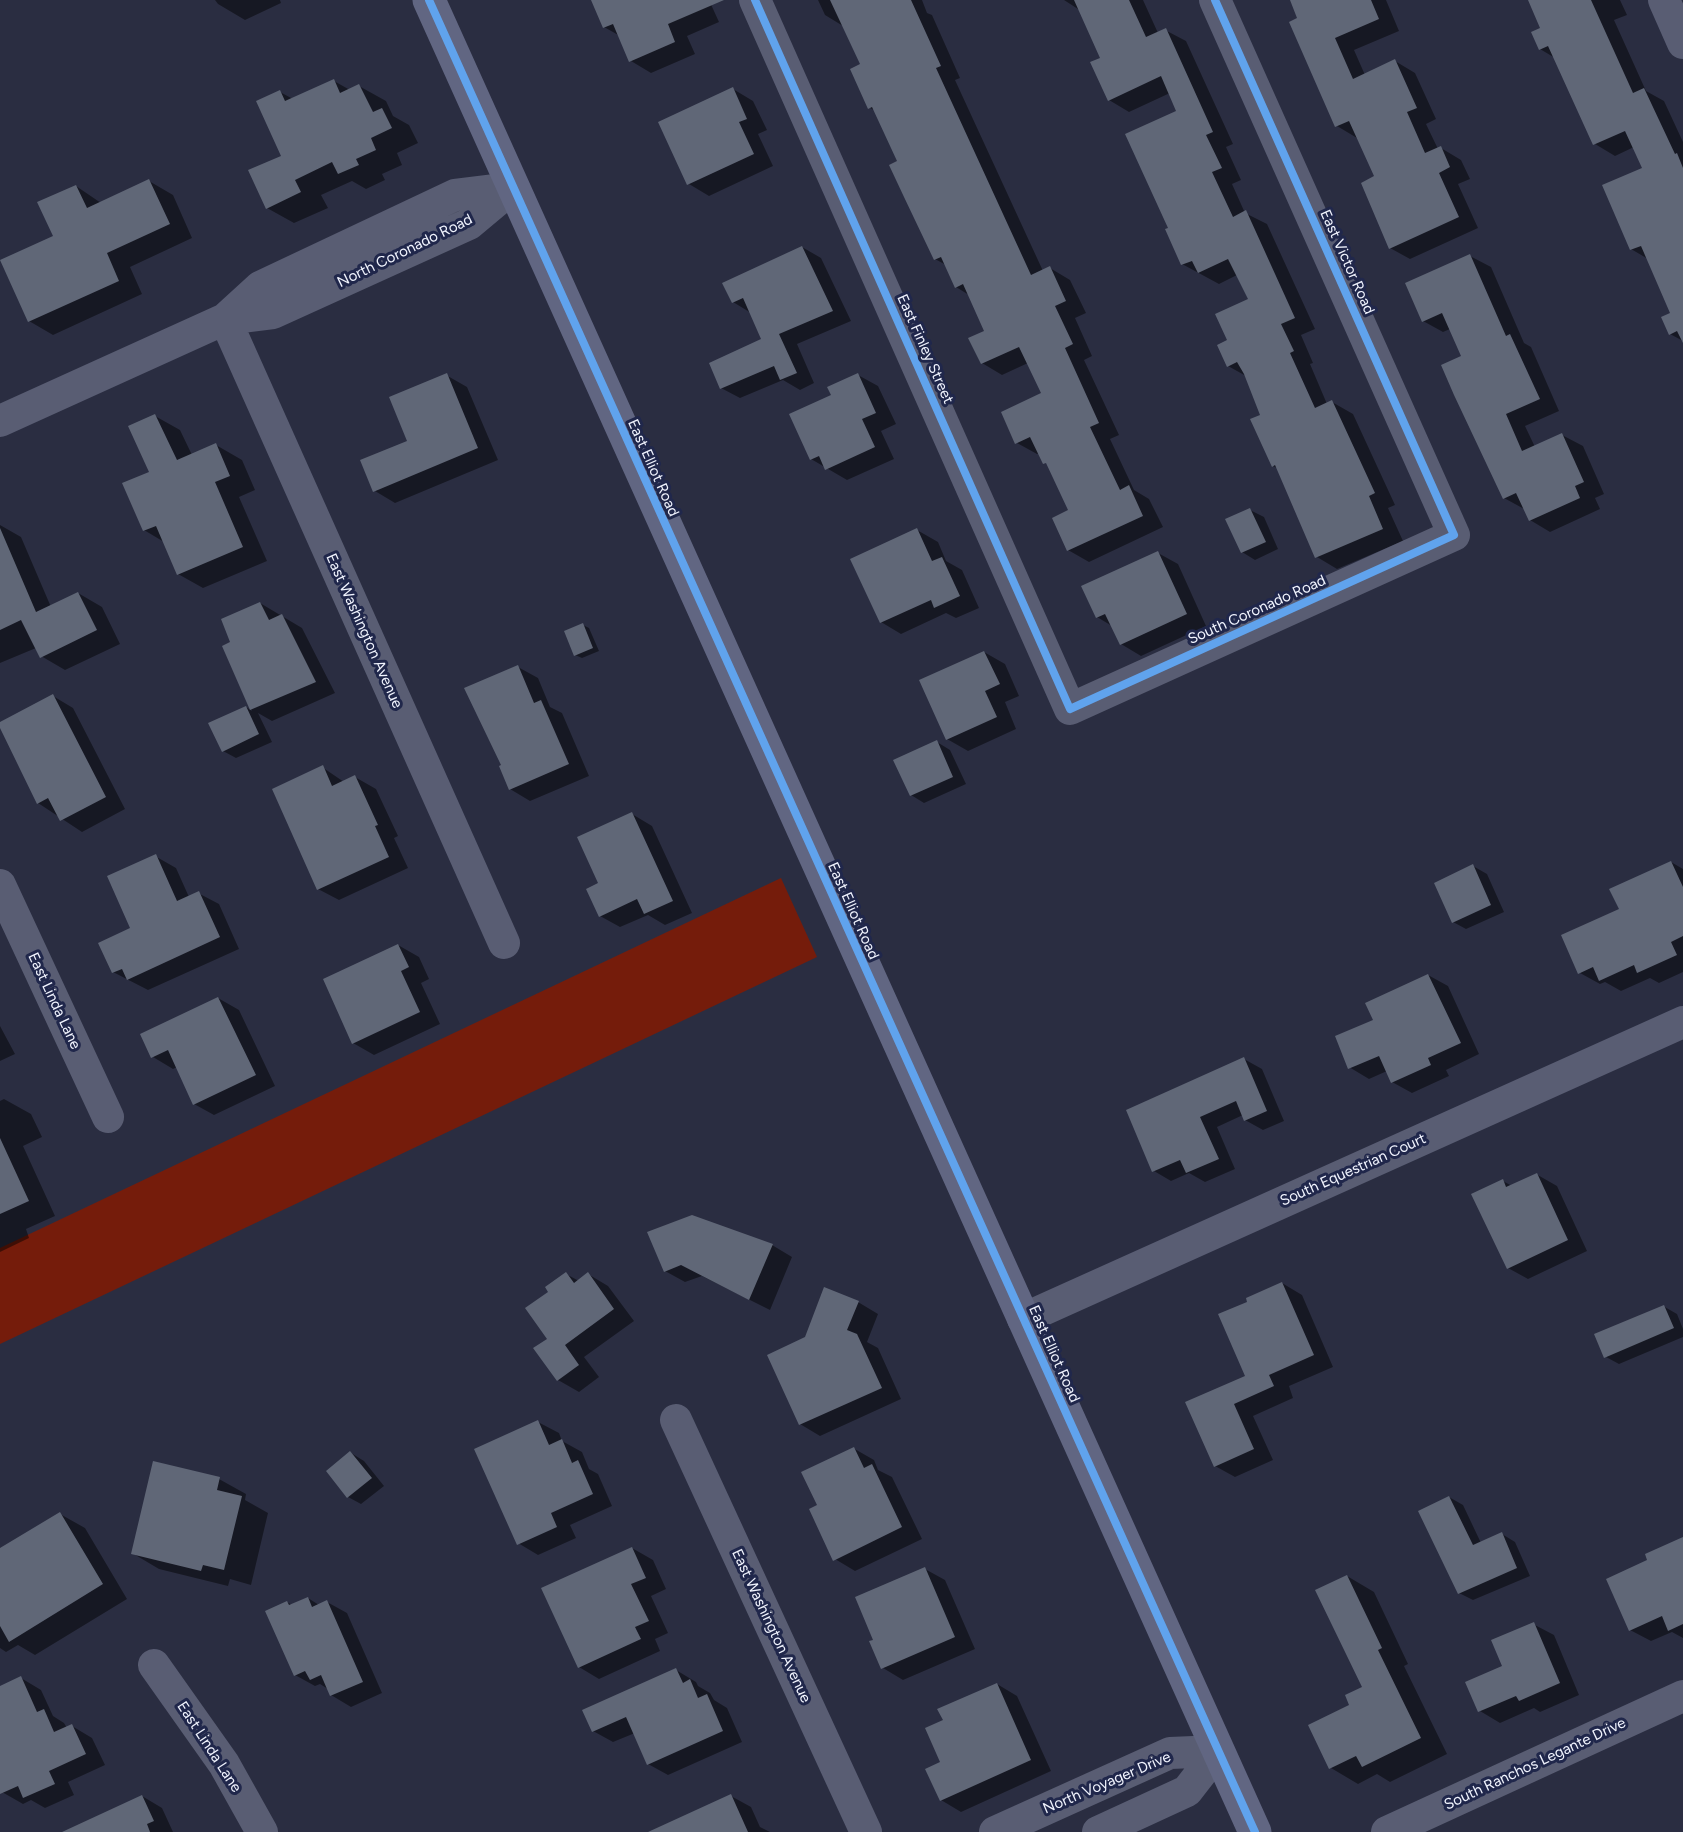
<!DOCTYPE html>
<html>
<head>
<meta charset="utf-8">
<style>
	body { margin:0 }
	canvas { display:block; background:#2a2d41 }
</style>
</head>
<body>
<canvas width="1683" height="1832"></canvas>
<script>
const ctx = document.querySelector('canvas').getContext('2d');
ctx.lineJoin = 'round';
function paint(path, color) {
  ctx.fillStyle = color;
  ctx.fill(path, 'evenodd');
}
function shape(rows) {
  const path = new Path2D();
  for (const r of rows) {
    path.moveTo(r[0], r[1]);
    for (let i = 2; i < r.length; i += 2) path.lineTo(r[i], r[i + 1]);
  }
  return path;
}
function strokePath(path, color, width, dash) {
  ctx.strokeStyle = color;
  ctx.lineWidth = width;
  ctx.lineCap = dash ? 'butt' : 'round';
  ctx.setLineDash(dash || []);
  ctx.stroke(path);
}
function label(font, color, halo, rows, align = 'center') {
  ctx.font = font + ' Figtree,sans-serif';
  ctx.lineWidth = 6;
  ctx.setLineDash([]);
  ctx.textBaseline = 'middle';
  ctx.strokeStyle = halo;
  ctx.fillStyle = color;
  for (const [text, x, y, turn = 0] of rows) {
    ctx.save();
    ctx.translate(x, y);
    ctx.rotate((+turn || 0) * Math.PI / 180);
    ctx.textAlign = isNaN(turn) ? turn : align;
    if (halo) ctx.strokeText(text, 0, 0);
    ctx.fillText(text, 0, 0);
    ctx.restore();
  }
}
paint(shape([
	[781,878,817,957,0,1344,0,1248]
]), '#751c0b');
paint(shape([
	[215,0,280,0,281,3,245,20,218,4],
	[592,0,709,0,719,22,687,36,695,54,651,73,631,61,620,36,604,27],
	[818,0,922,0,927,13,932,15,960,78,955,80,1043,271,1050,268,1070,280,1086,313,1075,318,1092,356,1084,360,1119,435,1110,439,1134,490,1149,499,1163,527,1089,562,1068,550,1070,511,1048,465,1040,453,1037,454,1017,443,1043,394,1028,363,1002,375,982,363,986,332,969,295,956,287,946,265,935,259,899,162,875,111,869,107,862,65,843,26,825,15],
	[1064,0,1143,0,1158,33,1165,30,1186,41,1233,144,1226,147,1241,180,1232,184,1245,213,1267,224,1315,329,1301,335,1313,363,1310,364,1327,404,1332,402,1353,414,1395,505,1388,508,1403,541,1337,569,1317,557,1279,469,1273,466,1262,416,1246,376,1228,366,1229,341,1250,299,1237,275,1219,284,1182,264,1170,228,1178,112,1170,93,1129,112,1109,100,1102,58,1081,11],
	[1291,0,1386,0,1399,31,1354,50,1365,75,1395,61,1415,73,1436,119,1426,124,1438,149,1441,148,1461,160,1470,179,1458,184,1478,228,1410,259,1390,248,1376,177,1357,138,1337,126],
	[1530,0,1620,0,1627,15,1614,20,1646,91,1664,101,1683,142,1683,341,1670,334,1672,314,1648,259,1631,249,1644,169,1634,147,1615,156,1595,144,1555,58,1540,49,1542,29],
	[334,81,350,90,359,86,386,101,393,116,409,125,418,143,397,153,402,165,382,174,385,180,366,189,352,181,321,195,328,208,294,223,267,208,283,156,280,92,293,99],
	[733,89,753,101,767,130,758,134,773,166,709,196,689,184,660,123],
	[149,181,173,195,192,238,130,267,142,294,53,335,29,321,54,237,76,186,101,203],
	[802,247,821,258,851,321,797,344,814,383,800,390,783,380,740,398,721,388,763,340,751,313,733,302],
	[1470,256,1491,267,1524,343,1531,347,1559,411,1525,426,1535,447,1562,435,1583,446,1604,494,1595,498,1600,509,1550,532,1530,520,1526,510,1504,498,1463,357,1450,329,1443,332,1423,321],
	[446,375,467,387,498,460,395,503,375,491,409,441],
	[858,375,878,386,896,424,881,431,894,459,847,480,811,459,834,396],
	[155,416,180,430,192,455,216,445,242,460,255,490,239,497,267,561,203,588,178,574,164,542,144,530],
	[1250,510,1264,517,1278,549,1255,560,1242,552],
	[0,525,21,537,51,607,78,593,102,607,120,644,65,670,41,656,36,648,0,663],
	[917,530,938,542,946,561,962,570,979,608,956,618,946,613,901,634,881,622],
	[1158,553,1178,564,1206,626,1141,656,1121,644,1112,626,1097,617],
	[260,603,302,628,335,693,272,721,258,713,272,742,236,758,223,751,246,707,252,711,224,646,232,643],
	[583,625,589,628,599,651,582,658,575,655],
	[984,652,1005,664,1019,696,1005,702,1016,729,968,751,947,739],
	[518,667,538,678,550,707,562,713,589,776,530,801,510,789,503,766],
	[53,696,73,708,125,809,82,832,38,803,0,725],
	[937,742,950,750,966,784,924,803,911,795],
	[322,767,344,782,355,777,376,789,398,836,394,838,408,868,339,900,318,889],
	[632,814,652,826,692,913,665,925,648,915,620,927,600,916,600,884],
	[155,856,176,868,189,897,198,893,219,904,239,949,148,990,113,972,132,929],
	[1671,862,1683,869,1683,972,1659,983,1650,978,1621,991,1605,982,1600,984,1580,973,1621,910],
	[1473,866,1487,874,1504,912,1466,929,1453,922],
	[398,945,419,957,429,979,421,983,440,1024,374,1055,353,1043],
	[1428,975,1448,986,1479,1054,1446,1070,1449,1076,1412,1093,1392,1082,1387,1071,1369,1079,1349,1067,1375,1021],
	[218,998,239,1010,275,1086,214,1115,194,1104,177,1067,173,1069,153,1057],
	[0,1026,15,1054,0,1061],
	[1244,1059,1262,1069,1284,1121,1263,1130,1245,1120,1243,1115,1217,1127,1235,1169,1205,1182,1189,1173,1171,1181,1154,1171],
	[4,1099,31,1114,42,1137,23,1146,55,1216,26,1229,29,1238,0,1252,0,1101],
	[1536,1174,1557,1186,1587,1251,1528,1279,1508,1268,1503,1181,1512,1186],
	[649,1233,772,1245,792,1257,770,1310,702,1276,685,1282,665,1271],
	[566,1274,579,1281,588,1274,608,1286,634,1321,584,1357,599,1377,579,1392,558,1380,536,1348,549,1339,550,1292],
	[1282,1283,1302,1295,1333,1367,1289,1386,1293,1398,1253,1416,1273,1460,1235,1477,1215,1466,1187,1403,1247,1376,1249,1303],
	[858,1302,878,1314,867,1342,878,1348,901,1399,820,1436,800,1424,806,1338],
	[1663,1306,1677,1314,1683,1329,1683,1337,1619,1364,1606,1357],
	[538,1422,559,1433,562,1441,582,1452,589,1469,598,1474,612,1506,570,1525,576,1538,538,1555,518,1543],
	[853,1448,874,1460,878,1470,892,1477,922,1539,855,1571,835,1559],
	[351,1453,364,1461,384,1486,361,1504,348,1497],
	[219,1479,246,1494,245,1500,268,1513,251,1585,230,1579,228,1586,159,1569,132,1553],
	[1449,1497,1463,1505,1481,1543,1502,1534,1515,1542,1530,1576,1473,1600,1459,1593],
	[60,1514,85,1528,127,1599,35,1655,18,1645,6,1652,0,1648,0,1549],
	[1683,1539,1683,1638,1672,1632,1651,1641,1630,1630,1649,1561],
	[632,1548,653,1560,666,1589,651,1596,668,1633,655,1639,660,1651,599,1679,579,1667],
	[925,1569,945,1580,975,1649,903,1680,883,1668,875,1640],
	[1347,1576,1374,1592,1408,1664,1404,1666,1447,1754,1390,1782,1377,1774,1358,1784,1331,1768,1310,1726,1351,1705,1364,1688],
	[308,1598,319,1605,327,1602,347,1613,382,1693,351,1707,331,1695,328,1689,320,1684,315,1686,295,1675,287,1602,292,1605],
	[1533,1624,1554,1635,1579,1695,1540,1712,1534,1708,1500,1723,1480,1711,1504,1667],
	[676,1670,696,1682,698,1686,710,1693,714,1700,727,1708,742,1742,668,1775,648,1764,635,1733,613,1742,593,1731],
	[21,1678,41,1690,53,1716,64,1723,67,1728,72,1726,92,1738,105,1765,68,1782,74,1795,45,1808,31,1800,23,1804,2,1792,0,1787,0,1687],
	[997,1684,1017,1696,1051,1771,961,1812,941,1800,945,1720],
	[142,1796,162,1808,173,1832,89,1832],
	[731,1796,751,1807,760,1827,770,1832,675,1832]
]), '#0007');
paint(shape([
	[591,0,724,0,668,24,675,42,629,62,613,24,603,28],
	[830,0,911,0,941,66,936,68,1031,275,1050,266,1066,301,1055,306,1073,344,1065,348,1099,423,1090,427,1120,490,1129,485,1143,516,1067,551,1052,518,1068,510,1046,463,1043,464,1030,437,1015,444,1001,412,1041,393,1019,347,981,364,968,338,984,331,963,284,955,288,941,257,934,260,904,197,889,165,897,161,872,107,868,109,850,69,860,64],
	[1074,0,1129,0,1146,37,1166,28,1213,132,1206,135,1222,168,1212,172,1233,217,1246,210,1295,318,1281,324,1294,351,1290,353,1315,408,1332,400,1375,493,1369,496,1383,529,1315,558,1275,465,1272,467,1250,419,1260,415,1244,374,1237,362,1227,367,1217,345,1227,340,1215,314,1248,299,1228,259,1198,273,1192,261,1181,265,1165,229,1168,228,1125,134,1176,111,1161,76,1108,101,1090,62,1100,58],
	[1290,0,1371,0,1379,19,1335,38,1353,79,1395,59,1417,108,1407,112,1425,153,1441,146,1450,167,1439,173,1459,217,1389,249,1361,183,1374,176,1349,121,1335,127,1289,22,1297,18],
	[1528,0,1591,0,1633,93,1644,88,1675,154,1677,153,1683,168,1683,343,1677,331,1669,335,1661,317,1670,313,1641,246,1630,250,1602,185,1642,168,1625,131,1593,145,1548,46,1539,50,1531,32,1540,28],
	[334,79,340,93,359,84,373,112,382,108,392,128,371,138,376,150,356,159,359,165,338,174,332,162,295,180,301,192,266,209,248,170,281,156,256,101,280,90,285,101],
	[733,87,747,119,739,122,754,154,687,185,658,122],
	[149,179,170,224,107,253,119,281,28,322,0,260,53,236,37,202,76,185,87,208],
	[802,246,833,311,779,334,797,373,780,380,774,366,720,389,709,363,761,339,743,298,732,303,722,283],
	[1470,254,1506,336,1510,334,1540,399,1506,414,1522,451,1562,433,1584,482,1575,486,1580,498,1529,521,1516,493,1503,499,1454,395,1441,365,1461,356,1442,313,1422,322,1405,283],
	[447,373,478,448,373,492,360,460,407,441,389,397],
	[858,373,876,413,862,419,875,447,825,470,819,456,810,460,789,414,831,395,827,387],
	[155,414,177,460,216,443,230,476,215,482,243,547,177,575,156,526,143,531,122,483,149,472,128,426],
	[1250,508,1266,542,1241,553,1225,519],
	[0,528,36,612,78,592,97,630,40,658,21,620,0,630],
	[917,528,932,561,942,557,960,596,934,608,931,600,880,623,850,559],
	[1158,551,1187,614,1120,645,1105,614,1096,618,1081,586],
	[260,602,269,620,282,614,316,682,250,710,222,646,230,642,221,619],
	[583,623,593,648,574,656,564,631],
	[984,651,1000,684,985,691,997,717,946,740,919,680],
	[518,665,534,703,541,700,569,764,509,790,499,766,501,765,464,688],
	[53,694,106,797,60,821,48,798,37,804,0,728,0,722],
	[246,706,259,734,222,752,208,723],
	[937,740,953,777,910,796,893,760],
	[323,765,332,786,355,775,378,825,375,826,389,857,317,890,272,789],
	[632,812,673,901,644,914,637,899,599,917,586,889,598,883,577,837],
	[156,854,177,901,199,891,220,937,127,980,122,969,112,973,98,943,130,928,107,876],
	[1671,861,1683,887,1683,936,1671,942,1677,955,1637,973,1634,965,1599,981,1593,967,1578,974,1561,935,1619,909,1609,889],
	[1473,864,1491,905,1452,923,1434,883],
	[398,944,409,967,401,971,420,1012,352,1044,323,979],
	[1428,974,1461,1043,1428,1058,1431,1065,1391,1083,1379,1056,1348,1069,1335,1036,1373,1020,1365,1003],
	[218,997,256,1075,193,1105,168,1050,151,1058,140,1034],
	[1244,1057,1267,1111,1244,1121,1236,1101,1200,1117,1219,1159,1186,1173,1180,1160,1152,1172,1126,1110],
	[0,1138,29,1201,0,1214],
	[1537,1173,1568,1240,1507,1269,1471,1194,1503,1179,1506,1187],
	[692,1215,773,1244,749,1300,681,1265,664,1272,647,1232],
	[566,1272,574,1283,588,1272,614,1309,565,1345,579,1365,557,1381,533,1348,547,1339,525,1308,548,1292,545,1287],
	[1282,1282,1314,1355,1269,1375,1274,1386,1234,1404,1254,1449,1214,1467,1185,1402,1245,1376,1218,1314,1247,1302,1246,1298],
	[824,1287,859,1301,847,1330,857,1334,882,1388,799,1425,767,1355,805,1337],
	[1664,1305,1674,1328,1604,1358,1594,1334],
	[538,1420,549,1445,562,1439,572,1463,578,1460,593,1494,551,1513,557,1527,517,1545,474,1449],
	[854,1447,864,1468,872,1464,902,1527,833,1561,809,1509,817,1505,801,1472],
	[350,1451,372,1478,347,1498,326,1471],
	[153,1461,220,1477,217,1490,242,1496,224,1570,203,1565,201,1571,131,1554],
	[1449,1496,1473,1545,1502,1532,1517,1568,1458,1594,1418,1511],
	[60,1512,103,1584,9,1642,0,1626,0,1548],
	[1683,1537,1683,1624,1668,1631,1662,1616,1629,1631,1606,1579,1647,1560,1645,1554],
	[632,1547,646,1578,631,1584,649,1621,635,1627,641,1639,578,1668,541,1588],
	[925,1567,955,1637,881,1669,869,1641,873,1640,855,1597],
	[1347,1575,1382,1648,1378,1650,1421,1738,1362,1767,1356,1756,1329,1769,1308,1725,1349,1705,1345,1695,1362,1687,1315,1590],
	[308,1597,312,1607,327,1600,363,1682,330,1696,321,1675,310,1680,305,1671,294,1676,265,1611,287,1601,289,1605],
	[1534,1622,1560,1683,1519,1701,1516,1696,1478,1712,1465,1682,1502,1666,1491,1640],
	[676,1668,683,1683,690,1679,698,1698,707,1694,723,1731,647,1765,626,1717,592,1732,582,1710],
	[21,1676,37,1712,44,1709,54,1732,72,1724,86,1754,49,1771,55,1784,23,1798,18,1786,0,1794,0,1686],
	[997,1683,1031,1760,940,1801,925,1769,940,1762,925,1728,943,1720,937,1709],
	[731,1794,748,1832,648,1832],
	[142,1795,154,1821,147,1824,150,1832,62,1832]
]), '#606777');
strokePath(shape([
	[755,0,1070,709,1454,535,1215,0],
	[1664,0,1683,43],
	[225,319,504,943],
	[225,319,260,287,455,195,512,188],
	[0,421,225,319,273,313,469,224,512,188],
	[0,885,108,1117],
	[1023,1319,1683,1022],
	[676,1420,866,1832],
	[154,1665,224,1764,262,1832],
	[995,1832,1170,1753,1218,1751],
	[1098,1832,1187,1791,1218,1751],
	[1387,1832,1683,1696]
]), '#595d73', 32);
strokePath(shape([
	[429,0,1255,1832]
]), '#616682', 33);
strokePath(shape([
	[429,0,1255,1832],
	[755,0,1070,709,1454,535,1215,0]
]), '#60a3ed', 8);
label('15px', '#f1f4fe', '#20274b', [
	["North Coronado Road",405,251,-26],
	["East Victor Road",1347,262,66],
	["East Finley Street",925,349,66],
	["East Elliot Road",653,468,66],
	["South Coronado Road",1257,610,-24],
	["East Washington Avenue",364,631,66],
	["East Elliot Road",853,911,66],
	["East Linda Lane",54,1001,65],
	["South Equestrian Court",1353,1170,-24],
	["East Elliot Road",1054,1354,66],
	["East Washington Avenue",771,1626,65],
	["East Linda Lane",209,1747,57],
	["South Ranchos Legante Drive",1535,1764,-25],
	["North Voyager Drive",1107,1783,-23]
]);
</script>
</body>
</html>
